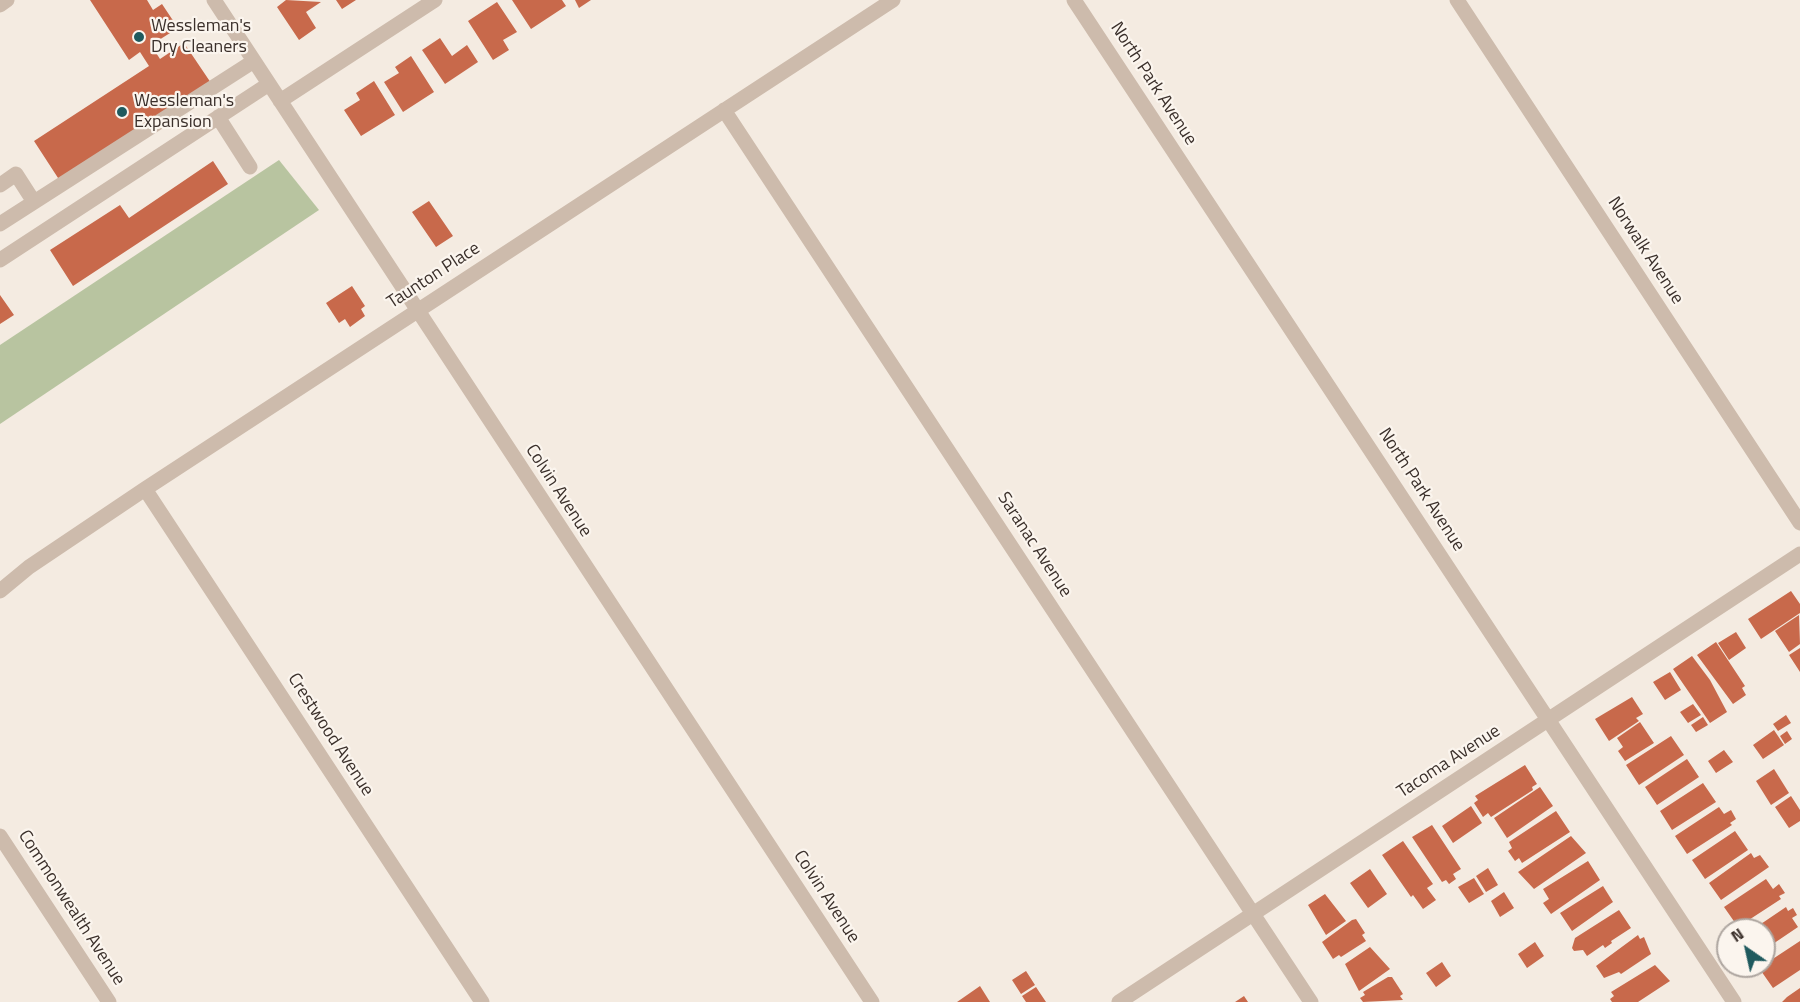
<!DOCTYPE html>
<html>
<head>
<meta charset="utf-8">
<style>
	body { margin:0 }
	#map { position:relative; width:1800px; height:1002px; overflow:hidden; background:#f4ebe1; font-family:"Titillium Web",sans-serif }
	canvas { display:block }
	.north { position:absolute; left:1716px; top:918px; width:60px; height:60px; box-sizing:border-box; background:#fbf5ee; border:2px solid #aea6a0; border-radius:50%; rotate:326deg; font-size:16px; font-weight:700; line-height:24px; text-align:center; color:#3b302b }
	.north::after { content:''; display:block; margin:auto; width:21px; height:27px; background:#1f5a5e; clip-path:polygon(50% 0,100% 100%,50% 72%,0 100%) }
</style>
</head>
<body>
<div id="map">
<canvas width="1800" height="1002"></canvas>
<div class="north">N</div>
</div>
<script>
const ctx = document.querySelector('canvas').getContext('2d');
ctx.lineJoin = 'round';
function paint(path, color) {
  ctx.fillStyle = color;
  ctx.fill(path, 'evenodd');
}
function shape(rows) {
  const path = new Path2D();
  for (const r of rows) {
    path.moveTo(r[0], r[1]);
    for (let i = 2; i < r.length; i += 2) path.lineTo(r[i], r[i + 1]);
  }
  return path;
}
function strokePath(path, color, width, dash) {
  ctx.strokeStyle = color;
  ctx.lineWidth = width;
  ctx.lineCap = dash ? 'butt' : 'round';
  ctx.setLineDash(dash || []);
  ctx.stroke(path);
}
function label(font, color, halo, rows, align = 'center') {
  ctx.font = font + ' "Titillium Web",sans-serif';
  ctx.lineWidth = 4.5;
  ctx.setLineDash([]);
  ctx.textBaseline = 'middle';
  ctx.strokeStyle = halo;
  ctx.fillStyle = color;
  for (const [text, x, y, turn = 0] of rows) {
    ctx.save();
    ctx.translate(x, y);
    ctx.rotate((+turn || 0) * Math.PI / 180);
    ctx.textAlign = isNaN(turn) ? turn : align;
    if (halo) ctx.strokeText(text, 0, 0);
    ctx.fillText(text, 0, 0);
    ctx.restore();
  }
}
paint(shape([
	[279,160,319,210,0,424,0,345]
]), '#b8c4a0');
paint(shape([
	[90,0,147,0,153,10,162,4,178,28,151,45,160,59,184,43,211,83,60,181,34,141,149,66,140,52,129,60],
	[286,0,321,2,306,12,316,28,299,40,277,7],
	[336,0,356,0,342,9],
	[512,0,562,0,566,6,531,29],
	[575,0,591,0,579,8],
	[497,2,517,32,503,40,509,50,493,60,468,21],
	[440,38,452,56,467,45,478,62,445,84,422,50],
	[411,56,434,92,403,112,384,82,399,73,395,67],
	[374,81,395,115,361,136,344,110,360,100,356,93],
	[213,161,228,184,73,286,50,250,120,205,129,218],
	[429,201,453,236,436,247,412,212],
	[352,286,365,306,361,309,365,316,350,327,345,319,339,323,326,303],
	[0,295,14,315,0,324],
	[1791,591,1800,604,1800,613,1761,639,1748,619],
	[1799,615,1800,644,1789,652,1775,631],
	[1736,632,1746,648,1729,660,1718,643],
	[1716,642,1745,686,1742,688,1746,695,1733,704,1697,655],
	[1800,648,1800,672,1789,655],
	[1692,656,1710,680,1727,712,1710,723,1673,669],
	[1670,672,1681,690,1665,700,1653,682],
	[1632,697,1643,714,1636,718,1639,721,1609,741,1595,719],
	[1693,704,1701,715,1688,723,1680,712],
	[1786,715,1791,723,1778,731,1773,724],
	[1703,717,1708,725,1696,732,1691,725],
	[1640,722,1654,743,1625,761,1618,751,1623,747,1617,738],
	[1774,730,1784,745,1763,759,1753,745],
	[1787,731,1792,739,1785,744,1780,736],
	[1671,736,1684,755,1639,785,1626,765],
	[1724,750,1733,762,1716,773,1708,761],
	[1687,759,1699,777,1657,805,1645,787],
	[1525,765,1537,784,1532,787,1533,790,1491,817,1488,813,1483,817,1474,803,1478,800,1475,796],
	[1774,769,1789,793,1771,805,1756,781],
	[1703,783,1716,802,1672,830,1660,811],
	[1540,787,1553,806,1507,838,1494,818],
	[1791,796,1800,810,1800,821,1789,828,1775,807],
	[1471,806,1482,823,1453,843,1442,826],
	[1719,807,1724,814,1731,810,1736,819,1730,823,1732,825,1687,854,1675,836],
	[1556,811,1570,832,1522,863,1519,858,1515,861,1508,851,1512,848,1509,842],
	[1432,825,1461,869,1453,874,1456,879,1449,884,1446,880,1442,882,1412,837],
	[1735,831,1748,850,1705,879,1692,860],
	[1571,836,1586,853,1534,889,1518,872],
	[1403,841,1433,884,1427,888,1436,900,1423,909,1413,895,1411,897,1382,855],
	[1751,853,1754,858,1760,855,1769,867,1721,900,1709,883],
	[1588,861,1600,880,1551,914,1543,903,1549,899,1543,889],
	[1488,868,1498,885,1486,892,1476,876],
	[1370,869,1387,894,1368,908,1350,883],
	[1474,878,1484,894,1469,903,1458,887],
	[1766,879,1773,889,1779,884,1785,893,1779,896,1781,899,1738,927,1724,907],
	[1603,886,1613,902,1572,931,1560,913],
	[1504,892,1514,908,1500,917,1491,901],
	[1325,894,1346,921,1326,935,1308,905],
	[1786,907,1788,911,1793,908,1797,915,1792,918,1798,927,1764,950,1764,930,1752,930],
	[1619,910,1631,928,1611,941,1612,943,1605,948,1603,945,1587,956,1583,950,1574,951,1572,948,1575,938],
	[1356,919,1365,933,1362,935,1366,941,1341,957,1339,955,1333,959,1322,942,1352,920],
	[1638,935,1640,939,1644,937,1651,954,1621,974,1619,972,1604,978,1596,966],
	[1800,941,1800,970,1773,988,1759,968],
	[1535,942,1544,956,1527,968,1518,954],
	[1370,947,1390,969,1359,991,1345,964],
	[1442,962,1451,976,1436,987,1426,973],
	[1655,965,1670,981,1638,1002,1612,1002,1610,999,1614,996,1611,992],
	[1026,971,1035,985,1021,994,1012,980],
	[1388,977,1392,977,1403,994,1400,996,1403,1000,1363,1002,1360,998,1365,995,1363,992],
	[980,986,990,1002,957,1002],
	[1036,987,1046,1002,1026,1002,1022,996],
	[1800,988,1800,1002,1782,1002,1787,997],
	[1244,996,1248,1002,1235,1002]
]), '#c8694b');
strokePath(shape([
	[214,0,872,1002],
	[1074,0,1734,1002],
	[1457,0,1800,523],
	[0,5,7,0],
	[280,101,435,0],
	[724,110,1311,1002],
	[218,117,250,167],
	[0,185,16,174,34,202],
	[0,224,254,61],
	[0,260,269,84],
	[145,489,482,1002],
	[0,591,29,567,145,489,893,0],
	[0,836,109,1002],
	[1119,1002,1800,554]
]), '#cdbbac', 15);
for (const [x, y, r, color] of [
	[139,37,6,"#1f5a5e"],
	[122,112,6,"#1f5a5e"]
]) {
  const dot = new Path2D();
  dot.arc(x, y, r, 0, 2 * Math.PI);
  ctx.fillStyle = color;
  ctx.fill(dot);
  strokePath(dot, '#fbf5ee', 2);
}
label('18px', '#3b302b', '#fbf5ee', [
	["Wessleman's",151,27],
	["Dry Cleaners",151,48],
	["Wessleman's",134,102],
	["Expansion",134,123]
], 'left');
label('18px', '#3b302b', '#fbf5ee', [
	["North Park Avenue",1153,84,57],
	["Norwalk Avenue",1645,251,57],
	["Taunton Place",434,276,-33],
	["North Park Avenue",1421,490,57],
	["Colvin Avenue",558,491,57],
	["Saranac Avenue",1034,545,57],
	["Crestwood Avenue",330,735,57],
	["Tacoma Avenue",1449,762,-33],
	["Colvin Avenue",826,897,57],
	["Commonwealth Avenue",71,908,57]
]);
</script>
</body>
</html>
